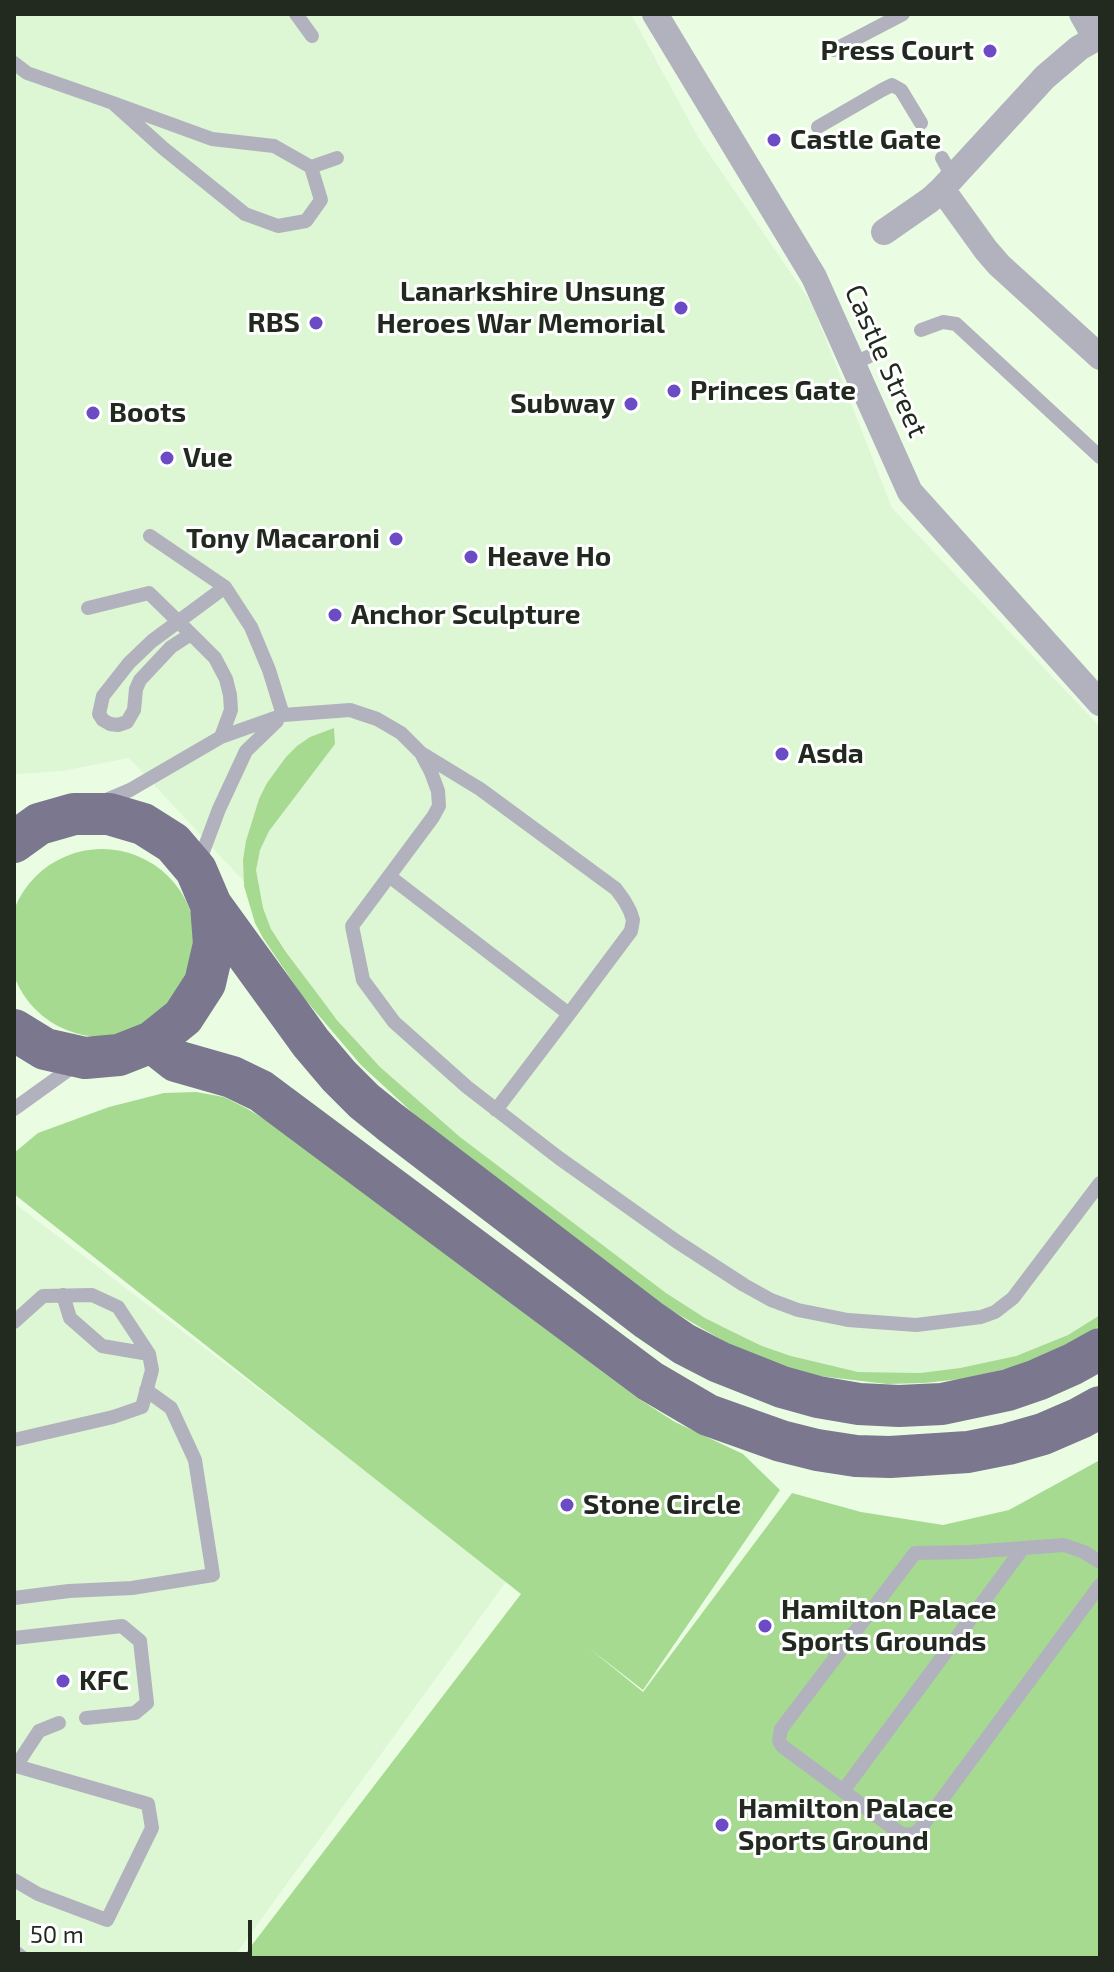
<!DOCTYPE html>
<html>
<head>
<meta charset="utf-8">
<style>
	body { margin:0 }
	#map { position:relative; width:1114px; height:1972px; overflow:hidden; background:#eafde2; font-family:"Exo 2",sans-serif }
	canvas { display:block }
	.frame { position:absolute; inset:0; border:16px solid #222a20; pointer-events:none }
	.scale { position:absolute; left:16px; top:1920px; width:236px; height:36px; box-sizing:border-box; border:4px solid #222a20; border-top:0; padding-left:10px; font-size:24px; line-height:28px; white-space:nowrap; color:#222a20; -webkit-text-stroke:6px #fff; paint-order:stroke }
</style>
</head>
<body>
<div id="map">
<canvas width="1114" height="1972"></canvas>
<div class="frame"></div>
<div class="scale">50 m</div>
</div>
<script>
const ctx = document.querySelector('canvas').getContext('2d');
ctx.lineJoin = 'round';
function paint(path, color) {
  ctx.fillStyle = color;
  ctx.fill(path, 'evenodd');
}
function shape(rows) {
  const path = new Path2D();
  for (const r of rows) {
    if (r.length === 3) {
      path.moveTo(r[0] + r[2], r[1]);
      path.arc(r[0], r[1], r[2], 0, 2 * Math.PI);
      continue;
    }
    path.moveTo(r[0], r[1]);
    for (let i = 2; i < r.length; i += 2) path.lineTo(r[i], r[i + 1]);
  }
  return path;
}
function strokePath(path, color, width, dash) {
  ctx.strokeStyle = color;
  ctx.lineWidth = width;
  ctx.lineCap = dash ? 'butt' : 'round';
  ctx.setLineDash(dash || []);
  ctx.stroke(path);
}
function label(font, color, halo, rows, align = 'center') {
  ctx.font = font + ' "Exo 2",sans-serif';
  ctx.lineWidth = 6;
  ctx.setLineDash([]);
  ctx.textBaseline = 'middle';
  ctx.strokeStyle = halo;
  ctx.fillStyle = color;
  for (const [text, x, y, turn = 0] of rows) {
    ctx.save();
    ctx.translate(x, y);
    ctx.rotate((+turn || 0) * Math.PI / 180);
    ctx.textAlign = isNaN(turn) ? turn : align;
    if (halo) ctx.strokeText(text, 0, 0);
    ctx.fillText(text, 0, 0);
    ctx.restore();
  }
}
paint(shape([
	[14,14,631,14,699,139,812,304,892,508,1100,727,1100,1315,1068,1335,1016,1356,960,1368,920,1373,858,1372,821,1364,791,1356,762,1346,731,1331,705,1318,666,1293,460,1137,380,1067,355,1040,317,995,271,929,263,908,251,889,129,758,61,771,20,774,14,773],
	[14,1203,508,1579,233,1958,14,1958]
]), '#ddf6d4');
paint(shape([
	[334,728,335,744,269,831,260,850,256,870,263,908,271,929,286,952,337,1020,380,1067,460,1137,666,1293,705,1318,731,1331,762,1346,791,1356,858,1372,920,1373,960,1368,1016,1356,1068,1335,1100,1315,1100,1326,1080,1338,1018,1366,962,1379,924,1383,887,1384,819,1376,788,1368,727,1343,659,1303,427,1126,361,1065,303,997,263,938,255,923,244,886,243,860,246,841,259,799,267,783,286,757,297,746,310,737],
	[102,943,94],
	[196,1092,224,1097,246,1108,271,1123,639,1399,675,1422,743,1454,780,1490,643,1690,589,1648,643,1692,792,1493,861,1512,943,1525,1009,1510,1100,1460,1100,1958,242,1958,521,1594,14,1194,14,1153,38,1133,109,1107,164,1093]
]), '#a6da91');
strokePath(shape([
	[296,14,312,36],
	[834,50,903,14],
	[14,63,27,73,113,103,212,139,274,146,311,167,321,200,306,221,278,226,245,214,163,148,113,103],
	[818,127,882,90,892,85,901,90,921,123],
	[942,158,953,178],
	[311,167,337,158],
	[921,330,943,322,956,324,1100,457],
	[853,364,880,351],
	[150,536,225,587,251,627,269,670,283,715],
	[88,608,149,593,191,634,215,658,226,679,230,695,231,710,221,737],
	[191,634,171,647,140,680,136,689,134,710,127,722,118,725,110,724,103,720,99,714,103,696,129,663,152,641,225,587],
	[421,753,431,772,438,791,439,806,433,817,352,926,363,980,394,1022,467,1087,559,1158,676,1241,744,1285,771,1300,798,1310,848,1320,916,1325,981,1317,995,1312,1013,1298,1100,1183],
	[104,801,130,790,221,737,283,715,350,710,377,719,401,733,421,753,480,789,616,889,624,900,630,911,633,920,631,931,569,1014],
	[198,865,219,809,246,751,277,721],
	[389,876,569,1014,496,1110],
	[14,1109,78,1063],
	[63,1295,70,1318,102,1346,149,1354],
	[14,1322,43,1296,92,1295,118,1307,149,1354,152,1370,142,1407,113,1417,14,1440],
	[1100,1562,1084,1552,1064,1545,970,1552,915,1553,781,1729,779,1741,782,1746,900,1833,906,1835,915,1833,920,1829,1100,1585],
	[14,1598,69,1591,132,1588,213,1575,195,1460,171,1408,146,1390],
	[14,1638,122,1626,140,1641,147,1703,135,1713,86,1718],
	[843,1791,1023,1548],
	[14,1880,38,1894,107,1920,152,1828,148,1804,16,1766,39,1731,59,1723],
	[14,1951,23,1958]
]), '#b2b1be', 14);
strokePath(shape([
	[655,14,814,277,910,492,1100,703],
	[1082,14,1096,39],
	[942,189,986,250,999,265,1100,357],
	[884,232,930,200,942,189,1045,77,1079,48,1100,36]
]), '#b2b1be', 26);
strokePath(shape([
	[14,842,39,824,74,814,109,814,143,824,173,843,196,870,211,905,311,1043,339,1076,364,1101,390,1122,649,1320,684,1344,719,1362,782,1387,818,1397,859,1404,899,1406,942,1404,1008,1390,1037,1380,1073,1364,1100,1349],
	[14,1030,45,1049,85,1058,119,1055,152,1042,183,1017,205,983,214,944,211,905],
	[152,1042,176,1061,232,1077,261,1091,650,1381,708,1415,781,1441,817,1450,856,1456,890,1457,968,1452,1008,1444,1043,1434,1080,1418,1100,1407]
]), '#7a778e', 42);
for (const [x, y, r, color] of [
	[990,51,8,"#6b4cc5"],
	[774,140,8,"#6b4cc5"],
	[681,308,8,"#6b4cc5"],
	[316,323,8,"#6b4cc5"],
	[674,391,8,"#6b4cc5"],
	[631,404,8,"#6b4cc5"],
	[93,413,8,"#6b4cc5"],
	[167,458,8,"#6b4cc5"],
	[396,539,8,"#6b4cc5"],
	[471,557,8,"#6b4cc5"],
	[335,615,8,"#6b4cc5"],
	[782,754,8,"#6b4cc5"],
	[567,1505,8,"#6b4cc5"],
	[765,1626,8,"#6b4cc5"],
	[63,1681,8,"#6b4cc5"],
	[722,1825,8,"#6b4cc5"]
]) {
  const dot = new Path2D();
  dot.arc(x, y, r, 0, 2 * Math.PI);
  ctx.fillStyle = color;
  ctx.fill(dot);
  strokePath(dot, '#fff', 3);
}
label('bold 28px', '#222a20', '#fff', [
	["Press Court",974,51,"right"],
	["Castle Gate",790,140],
	["Lanarkshire Unsung",665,292,"right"],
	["Heroes War Memorial",665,324,"right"],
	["RBS",300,323,"right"],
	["Princes Gate",690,391],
	["Subway",615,404,"right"],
	["Boots",109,413],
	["Vue",183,458],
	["Tony Macaroni",380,539,"right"],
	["Heave Ho",487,557],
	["Anchor Sculpture",351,615],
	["Asda",798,754],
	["Stone Circle",583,1505],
	["Hamilton Palace",781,1610],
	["Sports Grounds",781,1642],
	["KFC",79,1681],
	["Hamilton Palace",738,1809],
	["Sports Ground",738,1841]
], 'left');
label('28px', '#222a20', '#fff', [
	["Castle Street",886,361,66]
]);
</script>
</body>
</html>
